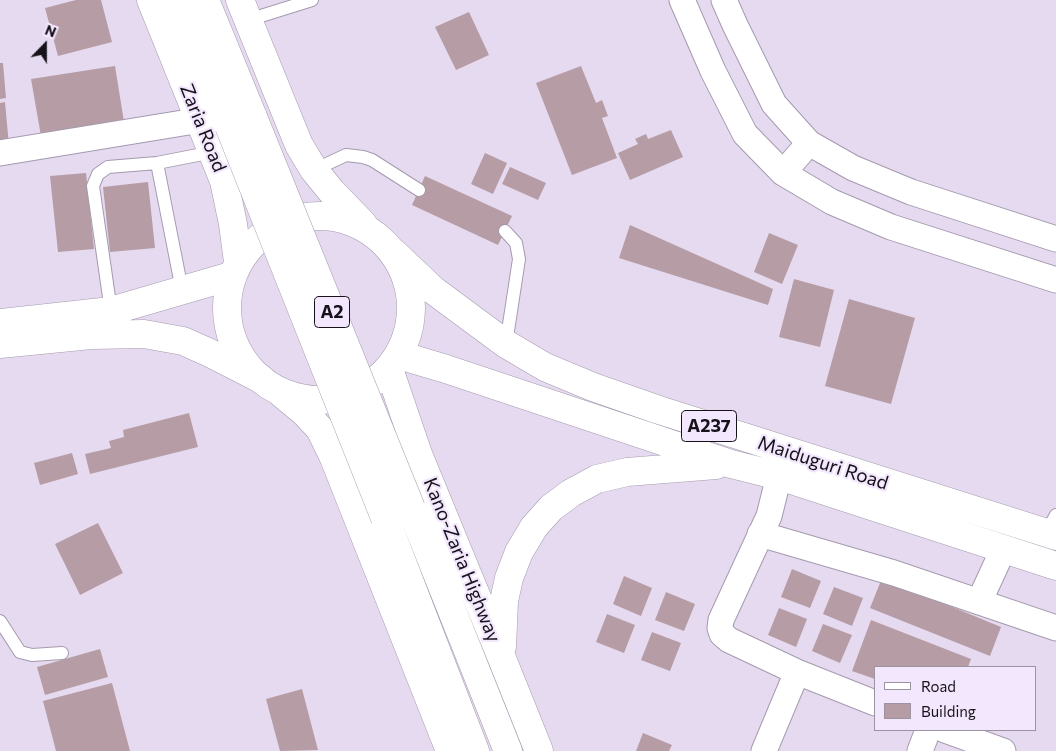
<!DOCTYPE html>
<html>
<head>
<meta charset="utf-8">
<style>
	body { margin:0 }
	#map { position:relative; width:1056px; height:751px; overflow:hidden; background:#e6daf0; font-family:Commissioner,sans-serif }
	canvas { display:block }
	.legend { position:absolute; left:874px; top:666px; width:162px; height:65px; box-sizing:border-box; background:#f3e7fe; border:1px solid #9b92a2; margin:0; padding:6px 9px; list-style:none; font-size:15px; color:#161219 }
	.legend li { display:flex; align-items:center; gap:10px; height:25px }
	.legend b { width:25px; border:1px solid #9b92a2 }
	.north { position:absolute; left:20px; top:20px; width:50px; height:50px; -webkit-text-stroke:4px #f3e7fe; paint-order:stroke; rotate:22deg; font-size:14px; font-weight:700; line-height:20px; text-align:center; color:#161219 }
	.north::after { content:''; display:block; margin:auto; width:18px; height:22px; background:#161219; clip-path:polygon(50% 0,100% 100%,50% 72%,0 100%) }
</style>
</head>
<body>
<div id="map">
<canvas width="1056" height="751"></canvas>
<ul class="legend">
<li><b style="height:6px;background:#fff"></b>Road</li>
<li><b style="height:14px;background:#b69ca4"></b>Building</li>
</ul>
<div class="north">N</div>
</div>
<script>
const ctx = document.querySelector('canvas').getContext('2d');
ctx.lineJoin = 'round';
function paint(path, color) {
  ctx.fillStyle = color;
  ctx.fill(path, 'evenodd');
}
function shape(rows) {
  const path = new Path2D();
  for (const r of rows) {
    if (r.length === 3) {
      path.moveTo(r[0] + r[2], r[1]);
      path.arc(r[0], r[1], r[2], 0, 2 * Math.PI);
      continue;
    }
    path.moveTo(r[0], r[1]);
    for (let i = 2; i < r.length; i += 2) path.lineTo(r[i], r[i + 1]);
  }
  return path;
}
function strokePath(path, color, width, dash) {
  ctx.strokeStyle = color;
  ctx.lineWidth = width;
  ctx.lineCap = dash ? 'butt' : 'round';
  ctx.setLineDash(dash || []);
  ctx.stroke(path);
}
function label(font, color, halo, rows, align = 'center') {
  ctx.font = font + ' Commissioner,sans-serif';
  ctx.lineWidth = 4.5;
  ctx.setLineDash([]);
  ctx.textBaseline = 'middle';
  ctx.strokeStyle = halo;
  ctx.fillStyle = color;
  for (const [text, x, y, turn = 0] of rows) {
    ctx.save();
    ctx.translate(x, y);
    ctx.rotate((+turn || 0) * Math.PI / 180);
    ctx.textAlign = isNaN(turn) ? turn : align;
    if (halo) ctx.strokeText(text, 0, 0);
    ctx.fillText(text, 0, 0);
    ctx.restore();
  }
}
paint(shape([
	[76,0,101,0,112,42,58,56,45,8],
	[469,12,489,55,456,70,435,27],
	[0,63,3,63,6,98,0,99],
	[115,66,125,128,42,142,31,79],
	[581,66,596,103,602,100,608,116,602,118,617,158,572,175,536,83],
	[5,102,9,146,0,147,0,103],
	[671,130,683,157,630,180,618,153,638,144,635,139,646,134,648,139],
	[485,153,507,163,493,194,471,184],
	[510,167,546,183,538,200,502,184],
	[86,173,94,249,58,252,50,176],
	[425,176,512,216,498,245,412,205],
	[148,182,155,248,110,252,103,187],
	[630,225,773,289,768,305,619,258],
	[769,233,798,245,782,284,754,272],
	[794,279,834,290,820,347,779,337],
	[849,299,915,318,891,404,825,386],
	[189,413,198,447,90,474,85,454,111,448,109,441,124,437,123,430],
	[72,453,78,474,40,485,34,463],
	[98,523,123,573,80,595,55,544],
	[792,569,821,581,810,608,781,597],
	[624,576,652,588,641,616,613,604],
	[882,578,1001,627,990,656,870,608],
	[834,587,863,598,852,626,823,614],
	[666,592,695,604,684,631,655,620],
	[779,608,807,619,796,647,768,635],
	[607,614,635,625,624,653,596,642],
	[871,620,971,659,968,667,875,667,875,679,852,671],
	[823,624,852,635,840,663,812,651],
	[652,632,681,643,670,671,641,660],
	[100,649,108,677,45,695,37,667],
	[112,683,130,751,56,751,43,701],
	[302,689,318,750,280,751,266,699],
	[643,733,672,745,669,751,636,751]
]), '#b69ca4');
const service = shape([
	[248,20,312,0],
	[157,163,182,290],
	[314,170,346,155,363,157,372,160,419,190],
	[505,231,516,243,519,259,506,344],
	[111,311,93,186,98,174,108,167,157,163,213,152],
	[1046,533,1056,515],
	[0,621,20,652,32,655,62,653]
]);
const minor = shape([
	[682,0,713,71,745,134,783,173,832,202,891,227,1056,280],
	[724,0,735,25,774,104,809,143,853,168,911,192,1056,239],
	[0,153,201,120],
	[783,173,809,143],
	[779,476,769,516,721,620,720,628,722,634,729,640,797,672,875,703],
	[760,534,894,573,1056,628],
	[979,602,1003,550],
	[945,730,1003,751],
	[764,751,797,672],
	[920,751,928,730]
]);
const secondary = shape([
	[0,323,111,311,231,276],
	[0,344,91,335,144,334,183,341,210,353,261,379]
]);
const trunk = shape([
	[151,0,224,181,233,224,238,262],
	[178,0,229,126],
	[205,0,253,117],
	[240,0,299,145,314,170,332,192,363,224],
	[319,308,92],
	[394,253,433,290,506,344,545,367,593,387,659,410,1056,536],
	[399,355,446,369,731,464,779,476,1056,566],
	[389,369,418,454,501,656,539,751],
	[281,393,304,412,320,429,334,458,450,751],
	[411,508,508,751],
	[385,518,475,751],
	[502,647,504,601,509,578,519,552,534,527,551,508,571,493,597,479,627,472,716,465]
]);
strokePath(service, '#a49aae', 14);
strokePath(minor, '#a49aae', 27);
strokePath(secondary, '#a49aae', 29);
strokePath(trunk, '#a49aae', 29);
strokePath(service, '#fff', 12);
strokePath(minor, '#fff', 25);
strokePath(secondary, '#fff', 28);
strokePath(trunk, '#fff', 28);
const trunkBridge = shape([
	[253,117,411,508],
	[229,126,385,518]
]);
strokePath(trunkBridge, '#a49aae', 29, []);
strokePath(trunkBridge, '#fff', 28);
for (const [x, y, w] of [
	[332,312,35],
	[709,426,55]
]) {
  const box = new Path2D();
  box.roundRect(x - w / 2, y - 15.5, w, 31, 4);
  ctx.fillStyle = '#f3e7fe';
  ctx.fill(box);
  strokePath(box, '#161219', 1);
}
label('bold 18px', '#161219', null, [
	["A2",332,312],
	["A237",709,426]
]);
label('19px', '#161219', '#f3e7fe', [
	["Zaria Road",203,128,68],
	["Maiduguri Road",823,463,18],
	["Kano-Zaria Highway",462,560,68]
]);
</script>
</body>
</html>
